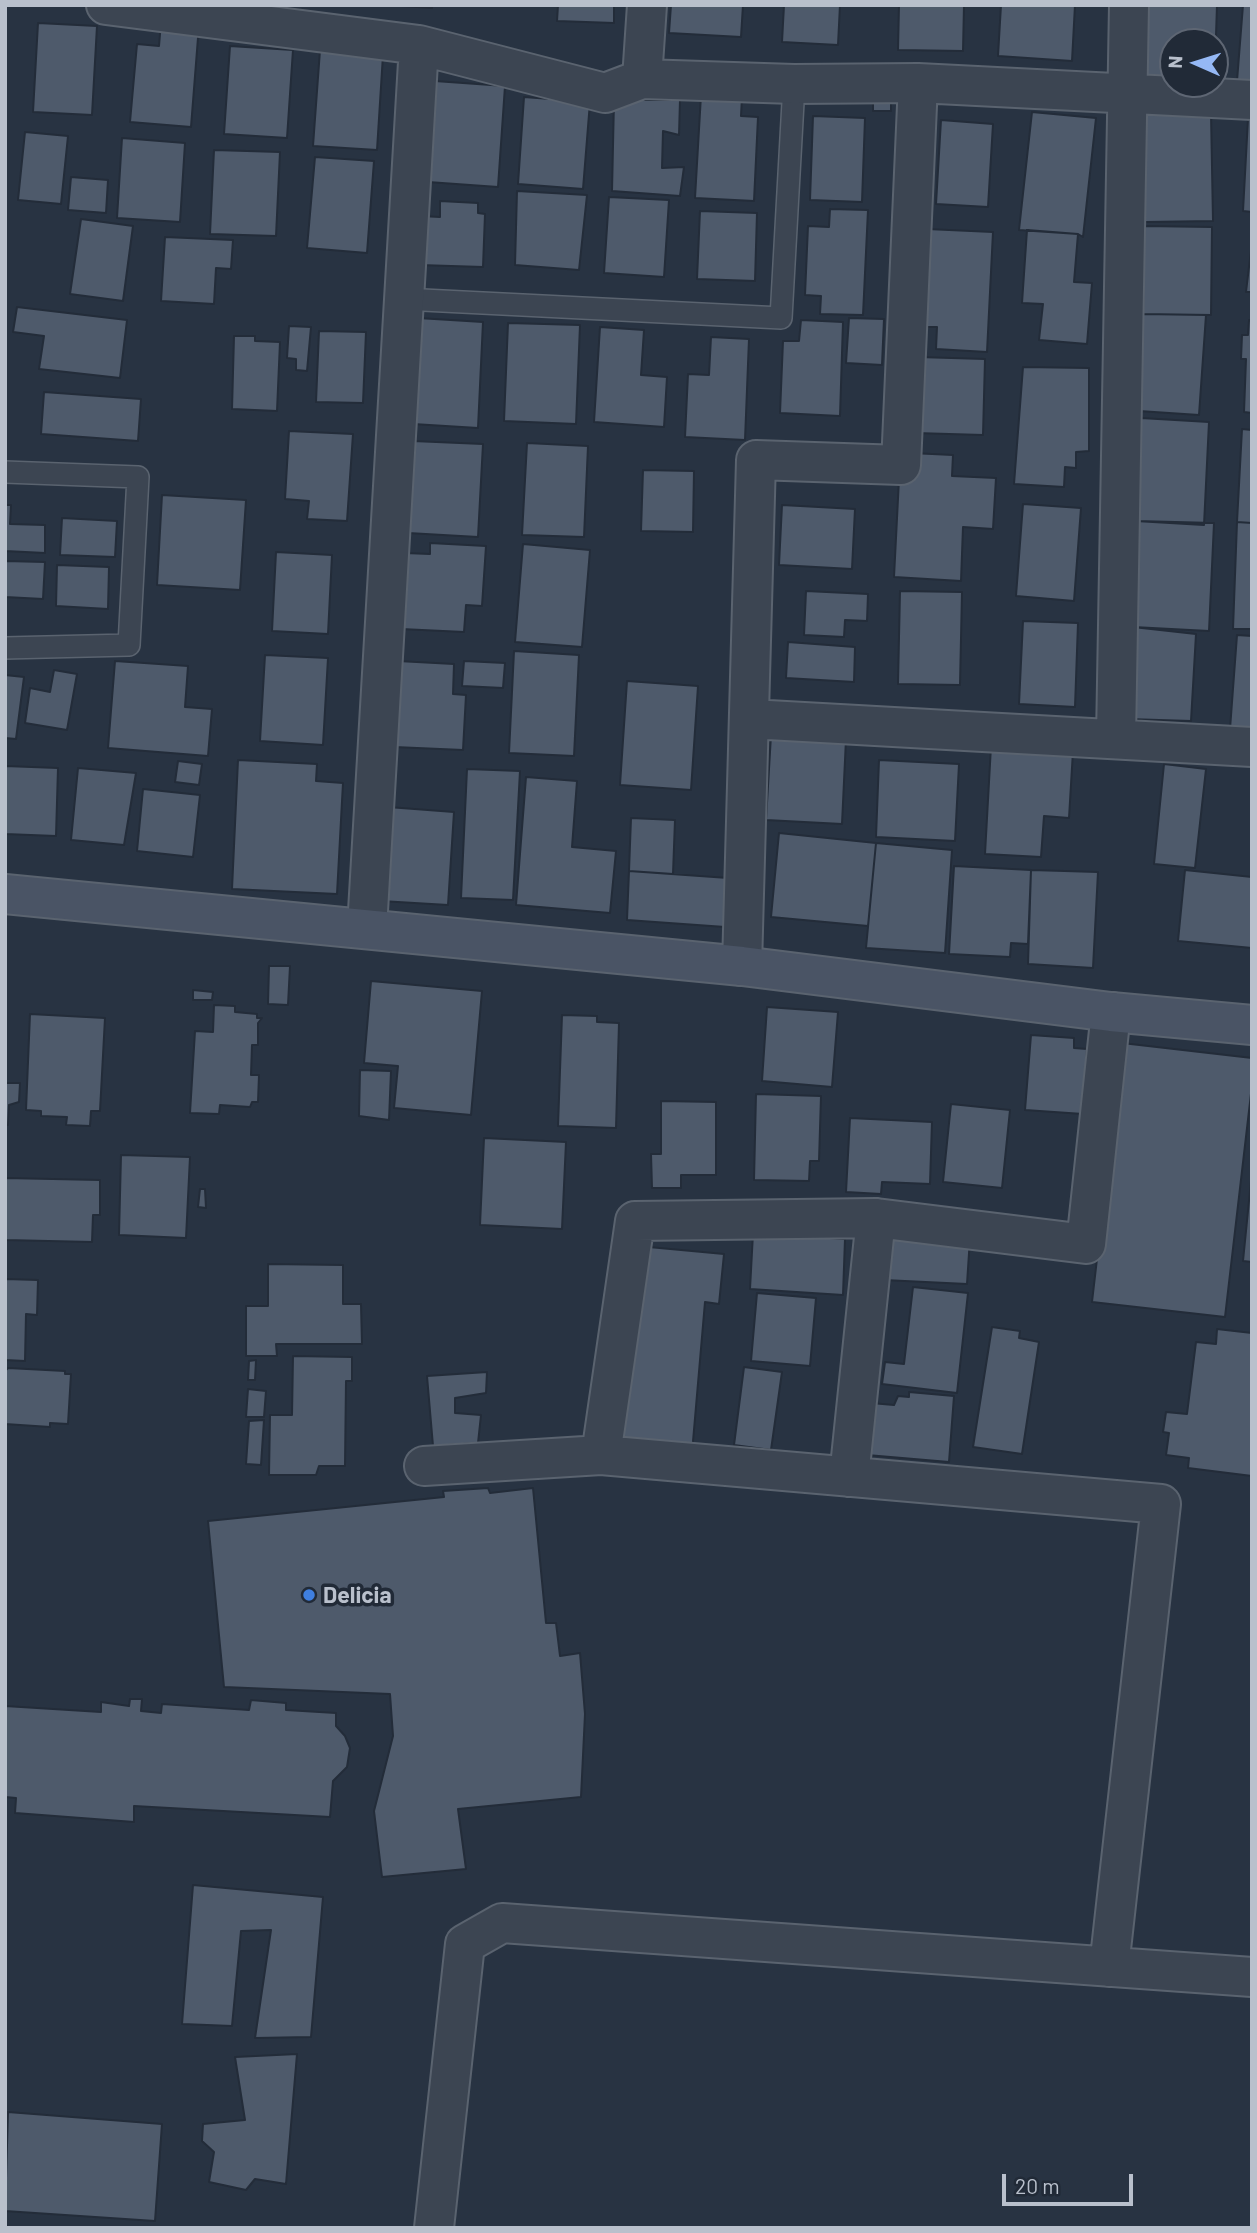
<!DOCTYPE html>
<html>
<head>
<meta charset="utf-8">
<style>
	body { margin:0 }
	#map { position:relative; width:1257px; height:2233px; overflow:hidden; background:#283342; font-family:Barlow,sans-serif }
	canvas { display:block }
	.frame { position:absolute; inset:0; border:7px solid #b9c0cc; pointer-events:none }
	.north { position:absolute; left:1159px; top:28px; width:70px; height:70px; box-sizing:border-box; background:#212a37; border:2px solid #5e6673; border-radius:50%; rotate:273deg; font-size:19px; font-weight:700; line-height:28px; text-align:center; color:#b9c0cc }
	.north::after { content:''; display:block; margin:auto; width:24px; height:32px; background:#95b8f5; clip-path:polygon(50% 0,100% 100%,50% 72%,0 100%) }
	.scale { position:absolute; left:1002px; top:2174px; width:131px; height:32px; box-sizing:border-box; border:4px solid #b9c0cc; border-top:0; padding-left:9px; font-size:21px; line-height:24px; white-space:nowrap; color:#b9c0cc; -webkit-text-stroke:5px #212a37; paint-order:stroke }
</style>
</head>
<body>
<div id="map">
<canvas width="1257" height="2233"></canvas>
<div class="frame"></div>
<div class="north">N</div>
<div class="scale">20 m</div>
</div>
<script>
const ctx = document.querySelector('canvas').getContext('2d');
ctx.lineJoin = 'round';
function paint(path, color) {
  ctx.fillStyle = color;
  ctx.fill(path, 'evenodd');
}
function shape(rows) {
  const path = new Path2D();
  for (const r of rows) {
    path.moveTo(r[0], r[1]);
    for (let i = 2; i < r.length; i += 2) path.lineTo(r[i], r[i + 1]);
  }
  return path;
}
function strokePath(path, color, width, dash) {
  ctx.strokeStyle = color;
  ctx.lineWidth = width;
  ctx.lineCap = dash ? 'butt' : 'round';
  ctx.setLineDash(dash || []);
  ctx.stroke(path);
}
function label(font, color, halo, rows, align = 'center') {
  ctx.font = font + ' Barlow,sans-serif';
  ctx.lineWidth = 7;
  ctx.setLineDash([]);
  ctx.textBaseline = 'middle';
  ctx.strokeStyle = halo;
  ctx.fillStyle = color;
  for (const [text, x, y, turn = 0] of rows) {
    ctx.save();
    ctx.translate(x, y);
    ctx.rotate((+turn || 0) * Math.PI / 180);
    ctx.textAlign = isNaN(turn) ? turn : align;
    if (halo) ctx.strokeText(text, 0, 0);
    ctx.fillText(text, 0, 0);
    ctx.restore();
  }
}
const building = shape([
	[388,5,432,5,432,8,388,5],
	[558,5,614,5,614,23,557,21,558,5],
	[671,5,743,5,741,37,669,33,671,5],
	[784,5,840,5,838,45,782,42,784,5],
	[899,5,964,5,963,51,898,50,899,5],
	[1001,5,1075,5,1072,61,998,56,1001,5],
	[1147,5,1217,5,1215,66,1215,42,1173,42,1173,80,1143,79,1147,5],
	[1243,5,1252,5,1252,83,1237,81,1243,5],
	[161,22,199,25,191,127,130,122,137,44,159,46,161,22],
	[38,23,97,26,92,115,33,112,38,23],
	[230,46,293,50,287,138,224,134,230,46],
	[320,50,383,55,377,150,313,146,320,50],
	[435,81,505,86,498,187,428,182,435,81],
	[891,92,891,111,873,111,873,93,891,92],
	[701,95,742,97,741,116,758,117,754,201,695,198,701,95],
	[524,97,590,102,583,189,518,184,524,97],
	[614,100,680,100,679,135,663,131,662,168,684,167,680,196,612,191,614,100],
	[1032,112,1096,118,1083,237,1078,234,1019,230,1032,112],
	[1211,113,1213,221,1145,222,1144,115,1211,113],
	[813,116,865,118,862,202,810,200,813,116],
	[1248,119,1252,119,1252,212,1243,211,1248,119],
	[941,120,993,124,988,207,936,204,941,120],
	[25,132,68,136,61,204,18,200,25,132],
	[122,138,185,143,180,222,117,218,122,138],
	[214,150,280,152,276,236,210,234,214,150],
	[315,157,374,161,367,253,307,248,315,157],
	[71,177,108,180,106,213,68,210,71,177],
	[517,191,587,195,579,270,515,265,517,191],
	[609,197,669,200,664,277,604,273,609,197],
	[440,201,478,203,478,213,485,214,483,267,419,265,421,216,440,217,440,201],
	[830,209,868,210,863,315,820,314,821,296,805,295,808,226,829,227,830,209],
	[700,211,757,213,755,281,697,279,700,211],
	[81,219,133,226,123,301,70,294,81,219],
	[1144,226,1212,227,1211,315,1143,314,1144,226],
	[927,229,993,232,987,352,936,349,937,327,922,327,927,229],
	[1027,230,1078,234,1074,282,1092,283,1087,344,1039,340,1043,304,1022,303,1027,230],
	[165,237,233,240,231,269,216,268,214,304,161,301,165,237],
	[1252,242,1252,292,1246,292,1252,242],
	[17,307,127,320,120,378,39,369,44,336,13,332,17,307],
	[1143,314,1206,315,1199,415,1139,411,1143,314],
	[418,318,483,322,478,428,413,424,418,318],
	[849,318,884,319,882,365,846,363,849,318],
	[801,320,843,322,840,416,780,413,783,341,799,341,801,320],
	[1249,320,1252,321,1252,413,1244,412,1246,359,1241,359,1242,335,1248,335,1249,320],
	[508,323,580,325,576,424,504,421,508,323],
	[289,326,311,327,307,371,296,370,296,359,287,358,289,326],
	[600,327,644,330,641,375,667,377,664,427,594,422,600,327],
	[319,331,366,332,363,403,316,402,319,331],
	[234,336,255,336,255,341,280,342,277,411,232,409,234,336],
	[711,337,749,339,745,440,685,437,688,374,709,375,711,337],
	[918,357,985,359,983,435,915,433,918,357],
	[1023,367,1089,368,1089,451,1076,452,1076,468,1065,467,1064,487,1014,484,1023,367],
	[44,392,141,399,138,441,41,434,44,392],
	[1141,418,1209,422,1204,525,1136,521,1141,418],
	[1242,429,1252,430,1252,523,1237,522,1242,429],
	[289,431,353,434,347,521,307,519,309,501,285,499,289,431],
	[413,441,483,444,478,537,408,533,413,441],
	[527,443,588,446,584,537,522,535,527,443],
	[911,453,953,455,952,476,996,478,993,529,963,527,961,581,894,577,899,479,911,453],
	[643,470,694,471,693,532,641,531,643,470],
	[162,495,246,500,240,590,157,585,162,495],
	[1023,504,1081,508,1074,601,1016,596,1023,504],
	[5,505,11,505,10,524,45,525,45,553,5,551,5,505],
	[782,505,855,509,852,569,779,565,782,505],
	[62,518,117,521,115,557,60,555,62,518],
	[1136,521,1214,523,1209,631,1133,627,1136,521],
	[1237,522,1252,523,1252,629,1233,629,1237,522],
	[430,543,486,546,482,606,466,605,464,632,401,629,405,553,430,554,430,543],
	[523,544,590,550,582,647,515,642,523,544],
	[276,552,332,555,328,634,272,631,276,552],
	[5,561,45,562,43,599,5,597,5,561],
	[57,565,109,567,108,609,56,606,57,565],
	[806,591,868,594,867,621,845,620,844,637,804,635,806,591],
	[900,591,962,592,960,685,898,684,900,591],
	[1023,621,1078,623,1075,707,1019,704,1023,621],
	[1133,627,1196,634,1191,721,1127,719,1133,627],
	[1237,635,1252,636,1252,731,1230,729,1237,635],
	[788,642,855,647,854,682,786,678,788,642],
	[514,651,579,655,574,756,509,753,514,651],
	[265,655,328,658,323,745,260,741,265,655],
	[115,661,188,666,185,707,212,709,208,756,108,748,115,661],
	[398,661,454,664,453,694,466,695,463,750,394,747,398,661],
	[464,661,505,663,503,688,462,686,464,661],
	[54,670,77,674,67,730,25,723,30,688,50,692,54,670],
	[5,675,24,677,16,739,5,738,5,675],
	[627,681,698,686,691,790,620,785,627,681],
	[771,735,846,739,842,824,766,820,771,735],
	[991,746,1073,751,1069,818,1044,816,1041,857,985,854,991,746],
	[238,760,317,764,316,781,343,783,337,894,232,889,238,760],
	[879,760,959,764,955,841,876,837,879,760],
	[178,761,202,764,199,785,175,782,178,761],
	[1164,764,1206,769,1195,868,1154,864,1164,764],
	[5,766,58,768,56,836,5,834,5,766],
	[78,768,136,773,124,845,71,840,78,768],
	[467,769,520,771,513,900,461,898,467,769],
	[526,777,577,781,572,847,616,851,610,913,516,905,526,777],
	[143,789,200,795,193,857,137,851,143,789],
	[388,807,454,812,448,905,381,901,388,807],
	[631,818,675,820,673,874,629,871,631,818],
	[779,833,876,843,868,926,771,917,779,833],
	[876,843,952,850,945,953,866,948,876,843],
	[954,866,1031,870,1028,944,1011,943,1010,957,949,954,954,866],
	[1031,870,1098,872,1093,968,1028,964,1031,870],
	[1185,870,1252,877,1252,948,1178,941,1185,870],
	[629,871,728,878,725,927,627,920,629,871],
	[269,966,290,966,288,1005,268,1004,269,966],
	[371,981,482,991,471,1115,394,1108,398,1066,364,1063,371,981],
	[193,990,213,992,212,1000,193,1000,193,990],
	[214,1005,235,1006,235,1012,257,1014,257,1018,262,1018,258,1023,258,1045,252,1045,251,1075,259,1075,258,1102,252,1102,250,1107,220,1105,219,1114,190,1113,195,1031,213,1032,214,1005],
	[767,1007,838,1012,832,1087,762,1081,767,1007],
	[30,1014,105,1018,100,1111,91,1111,90,1126,66,1125,67,1117,41,1116,41,1111,26,1110,30,1014],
	[562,1015,597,1016,597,1022,619,1023,616,1128,558,1126,562,1015],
	[1031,1035,1074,1038,1074,1048,1087,1049,1083,1114,1025,1110,1031,1035],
	[1122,1043,1252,1058,1252,1085,1225,1317,1092,1302,1122,1043],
	[360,1070,391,1071,389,1120,359,1116,360,1070],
	[5,1083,20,1083,19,1102,9,1105,8,1125,5,1125,5,1083],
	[756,1094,821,1096,819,1161,810,1161,809,1181,754,1180,756,1094],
	[661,1101,716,1102,716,1175,681,1175,681,1188,652,1188,651,1154,661,1154,661,1101],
	[951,1104,1010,1110,1002,1188,943,1182,951,1104],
	[850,1118,932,1122,930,1184,882,1182,881,1194,846,1192,850,1118],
	[484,1138,566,1142,562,1229,480,1225,484,1138],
	[121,1155,190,1157,186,1238,119,1235,121,1155],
	[1252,1171,1252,1262,1243,1261,1252,1171],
	[5,1178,100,1180,100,1215,93,1215,92,1242,5,1240,5,1178],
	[200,1189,205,1189,206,1208,198,1207,200,1189],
	[753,1233,845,1239,843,1295,750,1289,753,1233],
	[887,1233,970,1238,967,1284,884,1280,887,1233],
	[638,1246,724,1254,719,1304,705,1302,692,1453,620,1447,638,1246],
	[268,1264,343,1265,343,1304,361,1304,362,1344,276,1344,277,1356,246,1356,246,1306,268,1306,268,1264],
	[5,1279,38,1280,37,1315,26,1314,25,1361,5,1360,5,1279],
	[913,1287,968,1293,957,1393,882,1384,885,1362,904,1364,913,1287],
	[757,1293,816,1298,810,1366,751,1361,757,1293],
	[992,1327,1020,1331,1019,1338,1039,1342,1022,1454,973,1447,992,1327],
	[1217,1329,1252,1333,1252,1476,1188,1468,1189,1458,1166,1455,1169,1433,1163,1432,1166,1412,1187,1414,1196,1342,1216,1344,1217,1329],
	[293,1356,352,1357,352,1381,346,1381,345,1466,319,1466,316,1475,269,1475,270,1415,292,1415,293,1356],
	[256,1360,255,1380,248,1380,249,1361,256,1360],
	[744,1367,782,1372,771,1450,734,1445,744,1367],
	[8,1368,65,1371,65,1374,71,1374,68,1424,50,1423,50,1427,5,1424,5,1371,8,1368],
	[487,1372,486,1393,455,1398,455,1413,481,1415,478,1443,433,1446,427,1376,487,1372],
	[248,1389,266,1391,264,1417,246,1417,248,1389],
	[909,1392,954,1396,949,1462,867,1455,871,1403,894,1405,898,1396,909,1397,909,1392],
	[264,1420,261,1465,246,1464,249,1421,264,1420],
	[488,1488,490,1493,533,1488,546,1623,556,1623,560,1656,580,1653,585,1714,581,1797,458,1809,466,1869,382,1877,374,1811,393,1736,390,1694,224,1687,208,1521,444,1497,443,1491,488,1488],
	[130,1699,142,1699,141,1711,161,1713,162,1704,249,1710,251,1700,286,1703,286,1710,336,1713,336,1726,345,1736,350,1748,347,1767,333,1781,330,1817,134,1806,134,1822,15,1813,16,1798,5,1797,5,1706,101,1712,101,1702,129,1706,130,1699],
	[193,1885,323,1897,311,2037,255,2038,271,1930,241,1931,232,2026,182,2024,193,1885],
	[297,2054,286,2184,255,2179,246,2190,209,2182,214,2152,202,2141,203,2124,245,2120,235,2057,297,2054],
	[8,2112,162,2124,155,2221,5,2211,8,2112]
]);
paint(building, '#4e5a6b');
strokePath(building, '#232c39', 2);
const lane = shape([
	[403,299,781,318,794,84],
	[5,472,138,477,129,645,5,648]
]);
const street = shape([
	[106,5,419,45,605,93,642,79,794,84,918,83,1252,100],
	[642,79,647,5],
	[750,719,1252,747],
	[1116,738,1129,5],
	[367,928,419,45],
	[742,966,756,460,901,465,918,83],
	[601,1455,635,1221,876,1218,1086,1244,1111,1012],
	[424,1466,601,1455,1161,1504,1109,1967],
	[849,1477,876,1218],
	[434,2228,465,1944,502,1923,1252,1977]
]);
const secondary = shape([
	[5,894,742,966,1111,1012,1252,1025]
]);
strokePath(lane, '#5a636f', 24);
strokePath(street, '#5a636f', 42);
strokePath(secondary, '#5a636f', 42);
strokePath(lane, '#3c4552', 21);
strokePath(street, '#3c4552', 38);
strokePath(secondary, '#4a5465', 38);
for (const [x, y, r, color] of [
	[309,1595,7,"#3f7fe0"]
]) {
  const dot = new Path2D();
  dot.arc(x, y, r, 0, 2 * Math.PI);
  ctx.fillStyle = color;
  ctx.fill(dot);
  strokePath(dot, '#212a37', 2.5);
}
label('bold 23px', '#b9c0cc', '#212a37', [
	["Delicia",323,1595]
], 'left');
</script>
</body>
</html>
